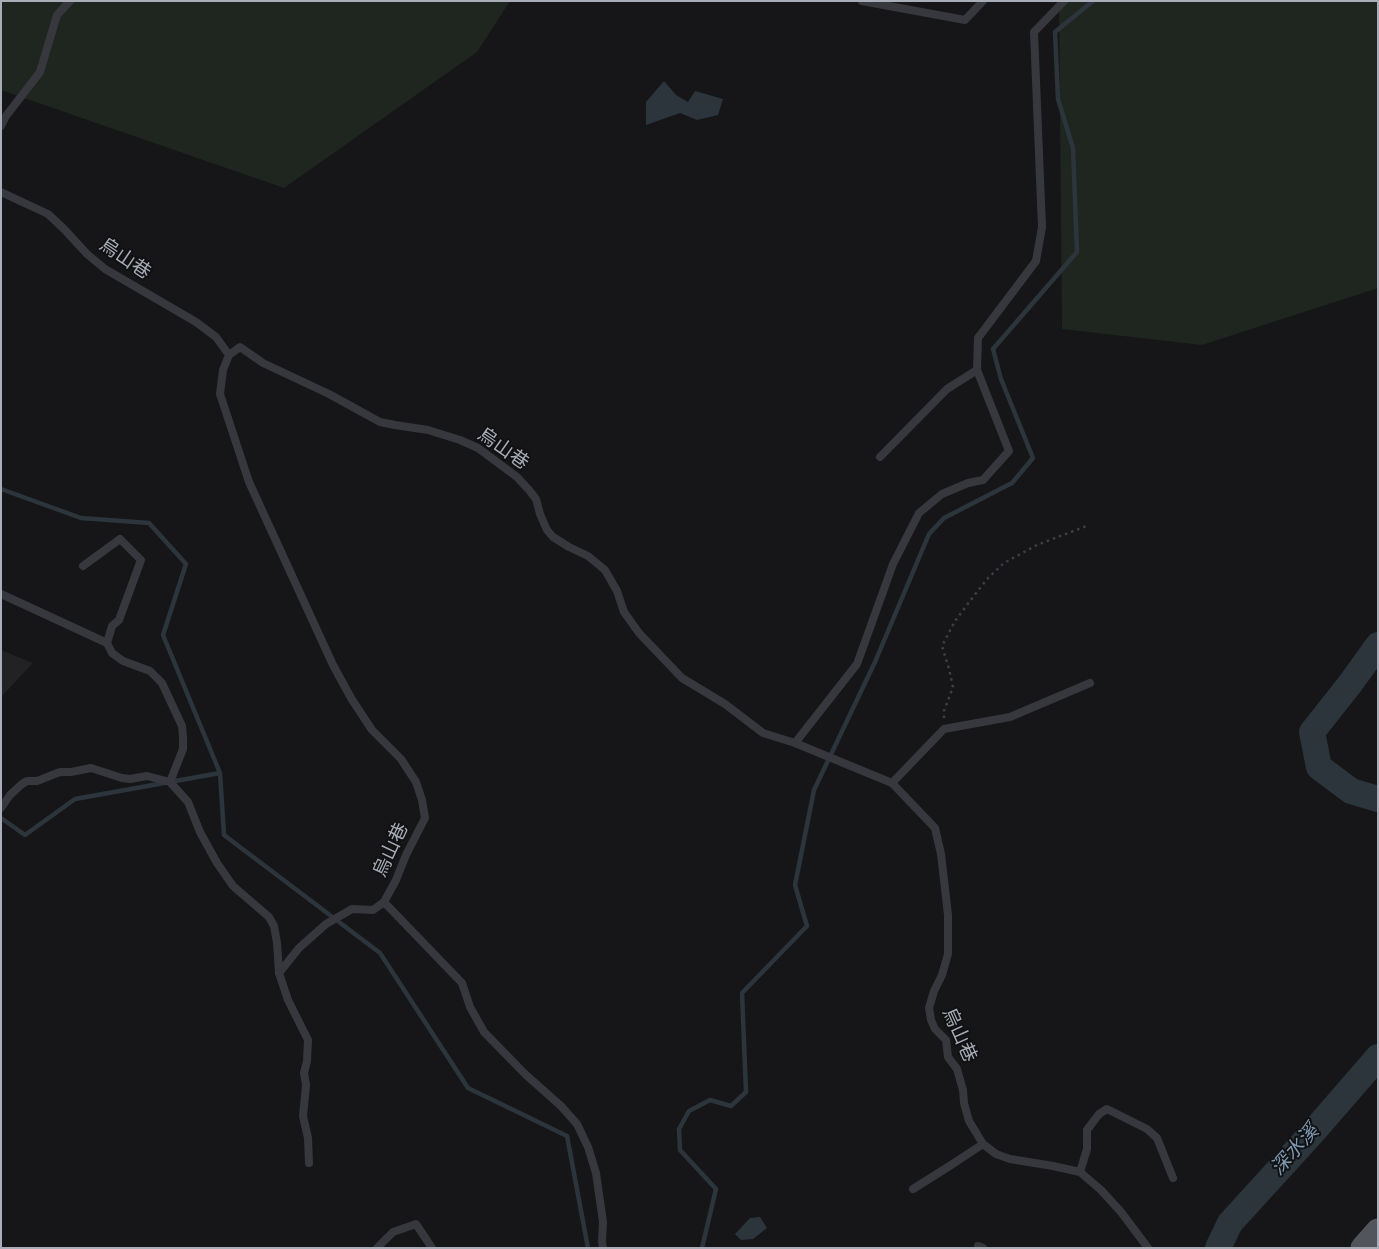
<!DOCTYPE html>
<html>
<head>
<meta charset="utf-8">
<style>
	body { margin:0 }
	#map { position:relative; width:1379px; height:1249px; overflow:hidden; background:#161618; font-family:"PT Sans Narrow",sans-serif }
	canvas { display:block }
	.frame { position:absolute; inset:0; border:2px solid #a8adb8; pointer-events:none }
</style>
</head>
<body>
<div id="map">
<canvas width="1379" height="1249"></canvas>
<div class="frame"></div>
</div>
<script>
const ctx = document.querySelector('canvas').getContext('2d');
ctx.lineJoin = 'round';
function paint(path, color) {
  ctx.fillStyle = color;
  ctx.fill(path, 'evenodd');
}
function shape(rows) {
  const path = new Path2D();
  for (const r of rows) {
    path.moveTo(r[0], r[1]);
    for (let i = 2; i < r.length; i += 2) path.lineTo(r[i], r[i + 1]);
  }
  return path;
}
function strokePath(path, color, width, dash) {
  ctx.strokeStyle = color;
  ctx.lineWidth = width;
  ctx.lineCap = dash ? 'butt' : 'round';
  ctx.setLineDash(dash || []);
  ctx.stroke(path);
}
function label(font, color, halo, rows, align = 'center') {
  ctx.font = font + ' "PT Sans Narrow","Noto Sans TC",sans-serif';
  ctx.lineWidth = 4;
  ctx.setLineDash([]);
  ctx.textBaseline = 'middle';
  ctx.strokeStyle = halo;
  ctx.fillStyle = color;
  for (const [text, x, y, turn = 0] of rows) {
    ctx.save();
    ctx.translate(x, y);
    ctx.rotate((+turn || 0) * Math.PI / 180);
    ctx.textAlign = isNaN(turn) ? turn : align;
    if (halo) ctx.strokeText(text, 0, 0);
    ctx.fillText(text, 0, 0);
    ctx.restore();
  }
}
paint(shape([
	[1,650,33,663,1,697]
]), '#222225');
paint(shape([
	[1,1,510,1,477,52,284,188,1,90],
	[1059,1,1378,1,1378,288,1202,345,1062,329]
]), '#1e261f');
paint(shape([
	[664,81,676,95,688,102,695,91,723,99,718,115,697,120,680,113,646,125,646,102],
	[760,1217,767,1228,753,1239,741,1240,735,1234,750,1218]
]), '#2c353c');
strokePath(shape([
	[1,489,81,518,149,523,186,564,163,635,220,773],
	[1,818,25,835,75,799,220,773,224,835,380,953,468,1088,567,1136,588,1248],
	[702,1248,716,1189,680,1150,679,1129,689,1111,710,1100,731,1106,746,1092,742,993,807,926,795,885,814,790,875,662,929,534,944,518,1012,483,1033,458,1001,379,993,349,1077,252,1073,148,1058,99,1055,32,1093,1]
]), '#2c353c', 4.5);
strokePath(shape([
	[1378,645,1350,684,1312,732,1319,767,1351,791,1378,799],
	[1218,1248,1230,1223,1313,1132,1378,1057]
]), '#2c353c', 26);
strokePath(shape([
	[944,718,944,711,953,687,949,669,942,646,955,621,973,597,988,578,1004,563,1037,545,1089,525]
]), '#3d3f44', 2.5, [2.5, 4]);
strokePath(shape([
	[862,1,965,20,983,1],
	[1,126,6,116,40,72,57,15,70,1],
	[1,192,48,214,64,229,87,254,105,269,196,322,216,337,229,355],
	[880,457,947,389,977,370],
	[83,566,120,539,141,560,119,620,112,626,107,643,112,653,123,661,150,671,162,683,182,726,183,737,183,749,170,782,188,802,200,832,217,863,233,886,269,917,274,926,277,943,279,973,288,1000,308,1040,307,1061,304,1073,306,1085,303,1116,308,1138,309,1163],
	[1,594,107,643],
	[795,743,857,664,893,564,919,513,942,494,968,483,983,480,1009,451,977,370,978,338,1036,261,1042,227,1034,32,1064,1],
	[892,783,944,729,1010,717,1090,683],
	[1,808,10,795,22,784,27,781,37,781,60,772,71,772,91,768,122,778,130,779,147,776,170,782],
	[384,902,396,880,406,855,425,818,422,800,416,782,401,759,372,730,351,698,333,665,249,482,220,394,223,370,229,355,240,347,263,363,329,394,380,422,395,425,428,430,460,440,478,448,517,477,529,490,536,499,540,514,547,530,553,537,569,547,588,556,605,570,617,591,624,612,639,633,682,678,725,704,763,733,795,743,892,783,935,828,941,854,948,915,948,954,942,975,934,991,929,1008,931,1020,935,1029,946,1040,948,1057,957,1069,963,1090,964,1103,969,1121,983,1144,996,1154,1010,1159,1053,1166,1080,1172,1101,1190,1121,1212,1148,1248],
	[279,973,299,948,326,924,352,909,373,910,384,902,462,983,470,1007,484,1032,525,1074,561,1106,577,1124,588,1147,596,1173,603,1222,602,1241,603,1248],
	[1080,1172,1087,1149,1087,1130,1099,1114,1107,1109,1147,1129,1157,1138,1173,1178],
	[913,1189,948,1167,983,1144],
	[377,1248,393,1232,416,1224,432,1248],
	[978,1248,978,1246,983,1248]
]), '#37383d', 8);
strokePath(shape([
	[1363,1248,1378,1231]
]), '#53555c', 25);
label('19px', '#a8adb8', '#111113', [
	["烏山巷",125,259,34],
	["烏山巷",503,449,35],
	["烏山巷",391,850,-65],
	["烏山巷",959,1035,66]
]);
label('italic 20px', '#7f9bb3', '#111113', [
	["深水溪",1295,1150,-48]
]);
</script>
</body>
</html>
